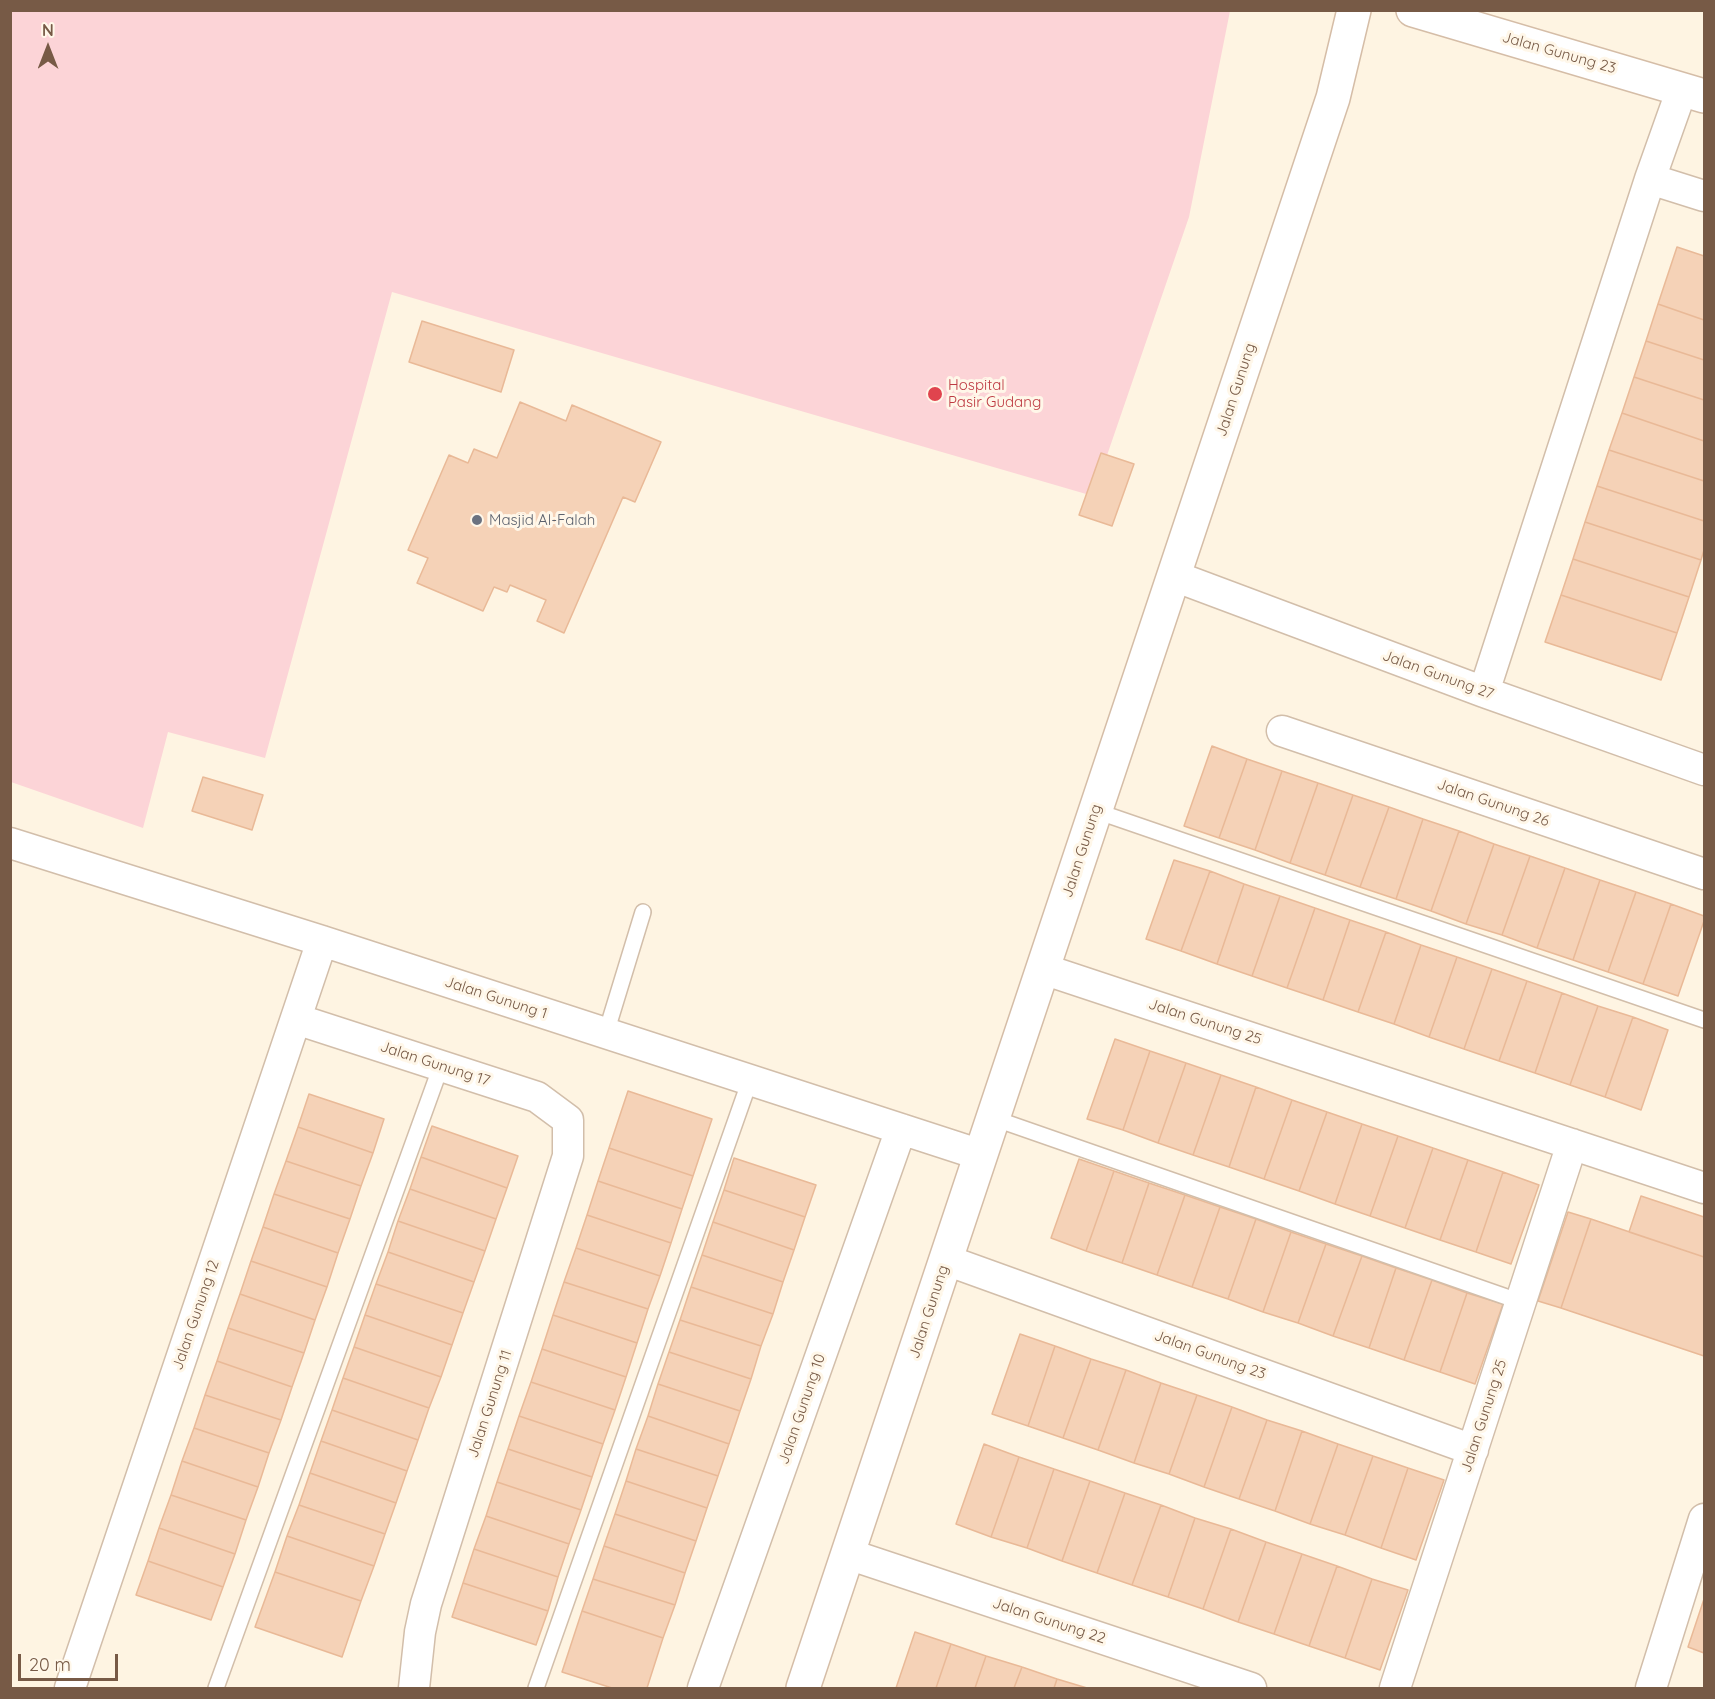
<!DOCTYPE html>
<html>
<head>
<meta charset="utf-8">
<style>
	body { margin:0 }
	#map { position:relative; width:1715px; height:1699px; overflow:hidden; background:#fef4e2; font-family:Quicksand,sans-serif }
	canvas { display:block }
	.frame { position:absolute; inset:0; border:12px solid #775a46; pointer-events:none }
	.north { position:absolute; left:18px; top:18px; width:60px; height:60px; -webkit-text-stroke:4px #fff7e9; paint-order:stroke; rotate:0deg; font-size:16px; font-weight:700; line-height:24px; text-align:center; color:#775a46 }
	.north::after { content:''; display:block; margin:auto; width:21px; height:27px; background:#775a46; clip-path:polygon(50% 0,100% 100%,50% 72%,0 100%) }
	.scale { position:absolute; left:18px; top:1654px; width:100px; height:27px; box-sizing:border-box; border:3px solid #775a46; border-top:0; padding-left:8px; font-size:18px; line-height:21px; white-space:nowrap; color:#775a46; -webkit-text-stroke:4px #fff7e9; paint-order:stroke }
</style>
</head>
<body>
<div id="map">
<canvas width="1715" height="1699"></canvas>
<div class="frame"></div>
<div class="north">N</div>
<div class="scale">20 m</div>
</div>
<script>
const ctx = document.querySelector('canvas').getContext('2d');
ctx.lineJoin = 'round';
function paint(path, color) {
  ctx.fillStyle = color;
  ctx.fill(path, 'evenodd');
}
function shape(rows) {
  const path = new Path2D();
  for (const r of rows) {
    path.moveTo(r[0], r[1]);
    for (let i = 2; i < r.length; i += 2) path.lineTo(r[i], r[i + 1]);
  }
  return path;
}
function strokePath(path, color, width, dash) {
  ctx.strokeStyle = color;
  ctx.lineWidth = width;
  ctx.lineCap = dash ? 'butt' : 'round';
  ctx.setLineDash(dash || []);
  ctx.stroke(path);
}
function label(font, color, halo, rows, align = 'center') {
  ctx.font = font + ' Quicksand,sans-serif';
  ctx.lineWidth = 6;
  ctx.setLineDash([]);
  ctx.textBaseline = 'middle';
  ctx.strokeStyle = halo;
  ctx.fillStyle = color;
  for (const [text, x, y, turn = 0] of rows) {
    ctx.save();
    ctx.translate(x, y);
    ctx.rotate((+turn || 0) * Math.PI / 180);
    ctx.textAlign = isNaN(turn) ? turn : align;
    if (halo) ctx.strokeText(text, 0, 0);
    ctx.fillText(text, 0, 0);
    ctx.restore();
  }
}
paint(shape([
	[11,11,1230,11,1189,217,1093,496,392,292,265,758,168,732,143,828,11,782]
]), '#fcd4d7');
const building = shape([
	[1677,247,1704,256,1704,320,1658,304,1677,247],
	[1658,304,1704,320,1704,360,1646,341,1658,304],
	[422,321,514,350,501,392,409,362,422,321],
	[1646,341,1704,360,1704,400,1634,377,1646,341],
	[1634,377,1704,400,1704,441,1622,413,1634,377],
	[520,402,566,421,572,405,661,442,635,502,623,497,564,633,537,621,546,600,510,585,507,592,494,587,483,611,417,583,428,558,408,550,449,455,468,463,474,449,497,458,520,402],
	[1622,413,1704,441,1704,481,1609,450,1622,413],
	[1609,450,1704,481,1704,521,1597,486,1609,450],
	[1101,453,1134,464,1112,526,1079,515,1101,453],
	[1597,486,1704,521,1704,550,1701,560,1585,522,1597,486],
	[1585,522,1701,560,1689,597,1573,559,1585,522],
	[1573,559,1689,597,1677,633,1561,595,1573,559],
	[1561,595,1677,633,1661,680,1545,642,1561,595],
	[1212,746,1247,759,1219,838,1184,826,1212,746],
	[1247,759,1282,771,1255,850,1219,838,1247,759],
	[1282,771,1318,783,1290,863,1255,850,1282,771],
	[203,777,263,795,252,830,192,811,203,777],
	[1318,783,1353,795,1325,875,1290,863,1318,783],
	[1353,795,1389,807,1360,887,1325,875,1353,795],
	[1389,807,1423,819,1396,899,1360,887,1389,807],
	[1423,819,1459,831,1431,911,1396,899,1423,819],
	[1459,831,1494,844,1466,924,1431,911,1459,831],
	[1494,844,1530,856,1502,935,1466,924,1494,844],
	[1530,856,1565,868,1537,948,1502,935,1530,856],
	[1174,860,1210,871,1181,951,1146,939,1174,860],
	[1565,868,1600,880,1573,960,1537,948,1565,868],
	[1210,871,1244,884,1217,964,1181,951,1210,871],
	[1600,880,1636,892,1608,972,1573,960,1600,880],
	[1244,884,1280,896,1252,976,1217,964,1244,884],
	[1636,892,1671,904,1643,984,1608,972,1636,892],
	[1280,896,1315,908,1287,988,1252,976,1280,896],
	[1671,904,1704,916,1704,921,1678,996,1643,984,1671,904],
	[1315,908,1350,920,1323,1000,1287,988,1315,908],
	[1350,920,1386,932,1358,1012,1323,1000,1350,920],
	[1386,932,1421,945,1394,1024,1358,1012,1386,932],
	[1421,945,1457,957,1429,1037,1394,1024,1421,945],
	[1457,957,1492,969,1464,1049,1429,1037,1457,957],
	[1492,969,1527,981,1499,1061,1464,1049,1492,969],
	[1527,981,1562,993,1535,1073,1499,1061,1527,981],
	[1562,993,1598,1006,1570,1085,1535,1073,1562,993],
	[1598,1006,1633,1017,1605,1097,1570,1085,1598,1006],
	[1633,1017,1668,1030,1641,1110,1605,1097,1633,1017],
	[1115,1039,1150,1051,1123,1130,1087,1119,1115,1039],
	[1150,1051,1186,1063,1158,1143,1123,1130,1150,1051],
	[1186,1063,1221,1075,1193,1155,1158,1143,1186,1063],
	[1221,1075,1256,1087,1229,1167,1193,1155,1221,1075],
	[1256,1087,1292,1100,1264,1179,1229,1167,1256,1087],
	[628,1091,712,1119,693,1176,609,1148,628,1091],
	[309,1094,384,1119,373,1153,298,1127,309,1094],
	[1292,1100,1327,1112,1299,1191,1264,1179,1292,1100],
	[1327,1112,1362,1124,1335,1204,1299,1191,1327,1112],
	[1362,1124,1398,1136,1370,1216,1335,1204,1362,1124],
	[432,1126,518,1156,507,1188,421,1157,432,1126],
	[298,1127,373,1153,361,1186,286,1161,298,1127],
	[1398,1136,1433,1148,1405,1228,1370,1216,1398,1136],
	[609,1148,693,1176,682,1209,598,1181,609,1148],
	[1433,1148,1468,1160,1440,1240,1405,1228,1433,1148],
	[421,1157,507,1188,496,1219,410,1189,421,1157],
	[734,1158,816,1185,805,1217,724,1190,734,1158],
	[1079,1159,1114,1171,1086,1251,1051,1238,1079,1159],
	[1468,1160,1503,1172,1476,1252,1440,1240,1468,1160],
	[286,1161,361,1186,350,1219,274,1194,286,1161],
	[1114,1171,1149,1183,1122,1263,1086,1251,1114,1171],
	[1503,1172,1539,1185,1511,1264,1476,1252,1503,1172],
	[598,1181,682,1209,671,1243,587,1215,598,1181],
	[1149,1183,1185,1195,1157,1275,1122,1263,1149,1183],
	[410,1189,496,1219,485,1251,398,1221,410,1189],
	[724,1190,805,1217,794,1250,713,1222,724,1190],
	[274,1194,350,1219,338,1253,263,1227,274,1194],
	[1185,1195,1220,1207,1192,1287,1157,1275,1185,1195],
	[1641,1196,1704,1217,1704,1257,1629,1232,1641,1196],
	[1220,1207,1256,1219,1228,1299,1192,1287,1220,1207],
	[1568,1212,1591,1219,1561,1308,1538,1301,1568,1212],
	[587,1215,671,1243,660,1276,576,1248,587,1215],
	[1256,1219,1291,1232,1263,1312,1228,1299,1256,1219],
	[1591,1219,1704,1257,1704,1356,1561,1308,1591,1219],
	[398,1221,485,1251,474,1282,388,1252,398,1221],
	[713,1222,794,1250,783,1282,702,1255,713,1222],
	[263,1227,338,1253,327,1287,251,1261,263,1227],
	[1291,1232,1326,1244,1298,1323,1263,1312,1291,1232],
	[1326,1244,1362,1256,1333,1336,1298,1323,1326,1244],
	[576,1248,660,1276,648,1309,564,1282,576,1248],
	[388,1252,474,1282,463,1313,376,1284,388,1252],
	[702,1255,783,1282,773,1314,691,1287,702,1255],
	[1362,1256,1396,1268,1369,1348,1333,1336,1362,1256],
	[251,1261,327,1287,315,1320,240,1294,251,1261],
	[1396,1268,1432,1280,1404,1360,1369,1348,1396,1268],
	[1432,1280,1467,1293,1440,1372,1404,1360,1432,1280],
	[564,1282,648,1309,637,1343,553,1315,564,1282],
	[376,1284,463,1313,452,1345,365,1315,376,1284],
	[691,1287,773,1314,761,1346,680,1320,691,1287],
	[1467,1293,1503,1304,1475,1384,1440,1372,1467,1293],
	[240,1294,315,1320,304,1353,228,1328,240,1294],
	[365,1315,452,1345,441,1377,354,1347,365,1315],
	[553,1315,637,1343,626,1377,542,1349,553,1315],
	[680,1320,761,1346,751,1379,669,1352,680,1320],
	[228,1328,304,1353,292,1387,217,1361,228,1328],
	[1020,1334,1055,1346,1028,1426,992,1414,1020,1334],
	[1055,1346,1091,1359,1063,1438,1028,1426,1055,1346],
	[354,1347,441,1377,429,1408,343,1378,354,1347],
	[542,1349,626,1377,615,1410,531,1382,542,1349],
	[669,1352,751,1379,740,1411,658,1384,669,1352],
	[1091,1359,1126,1370,1098,1450,1063,1438,1091,1359],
	[217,1361,292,1387,281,1420,205,1395,217,1361],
	[1126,1370,1161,1383,1134,1463,1098,1450,1126,1370],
	[343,1378,429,1408,418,1440,332,1410,343,1378],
	[531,1382,615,1410,603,1444,519,1416,531,1382],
	[1161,1383,1197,1395,1169,1474,1134,1463,1161,1383],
	[658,1384,740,1411,729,1444,648,1416,658,1384],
	[205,1395,281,1420,269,1453,194,1428,205,1395],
	[1197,1395,1232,1407,1204,1487,1169,1474,1197,1395],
	[1232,1407,1267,1420,1239,1499,1204,1487,1232,1407],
	[332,1410,418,1440,407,1471,321,1441,332,1410],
	[519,1416,603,1444,592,1477,508,1449,519,1416],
	[648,1416,729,1444,718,1476,636,1449,648,1416],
	[1267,1420,1302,1431,1275,1511,1239,1499,1267,1420],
	[194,1428,269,1453,258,1487,182,1461,194,1428],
	[1302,1431,1338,1444,1310,1524,1275,1511,1302,1431],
	[321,1441,407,1471,396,1503,310,1473,321,1441],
	[984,1444,1019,1457,991,1537,956,1524,984,1444],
	[1338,1444,1373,1456,1345,1535,1310,1524,1338,1444],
	[508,1449,592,1477,581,1510,497,1482,508,1449],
	[636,1449,718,1476,707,1508,626,1481,636,1449],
	[1373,1456,1408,1468,1381,1548,1345,1535,1373,1456],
	[1019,1457,1054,1469,1027,1548,991,1537,1019,1457],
	[182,1461,258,1487,246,1520,171,1495,182,1461],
	[1408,1468,1444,1480,1416,1560,1381,1548,1408,1468],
	[1054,1469,1090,1481,1062,1561,1027,1548,1054,1469],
	[310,1473,396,1503,385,1534,299,1505,310,1473],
	[626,1481,707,1508,696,1541,615,1514,626,1481],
	[1090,1481,1125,1493,1097,1573,1062,1561,1090,1481],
	[497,1482,581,1510,569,1544,486,1516,497,1482],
	[1125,1493,1161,1505,1132,1585,1097,1573,1125,1493],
	[171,1495,246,1520,235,1554,159,1528,171,1495],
	[299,1505,385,1534,374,1566,287,1536,299,1505],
	[1161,1505,1195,1518,1168,1597,1132,1585,1161,1505],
	[615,1514,696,1541,685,1573,604,1546,615,1514],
	[486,1516,569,1544,558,1577,474,1549,486,1516],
	[1195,1518,1231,1529,1203,1609,1168,1597,1195,1518],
	[159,1528,235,1554,223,1587,148,1561,159,1528],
	[1231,1529,1266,1542,1238,1622,1203,1609,1231,1529],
	[287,1536,374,1566,361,1601,275,1572,287,1536],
	[1266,1542,1302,1554,1274,1634,1238,1622,1266,1542],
	[604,1546,685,1573,675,1605,593,1579,604,1546],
	[474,1549,558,1577,548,1611,463,1583,474,1549],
	[1302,1554,1337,1566,1309,1646,1274,1634,1302,1554],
	[148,1561,223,1587,211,1620,136,1595,148,1561],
	[1337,1566,1372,1579,1345,1658,1309,1646,1337,1566],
	[275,1572,361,1601,342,1657,255,1627,275,1572],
	[593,1579,675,1605,663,1638,582,1611,593,1579],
	[1372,1579,1408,1590,1380,1670,1345,1658,1372,1579],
	[463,1583,548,1611,536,1645,452,1617,463,1583],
	[1704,1599,1704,1653,1688,1647,1704,1599],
	[582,1611,663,1638,647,1688,612,1688,562,1672,582,1611],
	[915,1632,951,1644,936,1688,896,1688,915,1632],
	[951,1644,986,1656,975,1688,936,1688,951,1644],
	[986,1656,1022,1667,1014,1688,975,1688,986,1656],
	[1022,1667,1057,1679,1054,1688,1014,1688,1022,1667],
	[1057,1679,1087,1688,1054,1688,1057,1679]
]);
paint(building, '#f5d2b7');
strokePath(building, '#e9b997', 1.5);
const lane = shape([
	[1096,811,1704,1020],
	[606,1033,643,912],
	[993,1118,1521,1302],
	[216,1688,441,1066],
	[536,1688,750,1080]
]);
const street = shape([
	[1650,179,1704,196],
	[1174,576,1484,692,1704,770],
	[1484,692,1650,179,1682,89],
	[1282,731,1704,874],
	[10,843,322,941,981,1155],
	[1043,969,1704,1188],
	[296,1019,537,1097,568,1120,568,1156,426,1604,420,1632,414,1688],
	[946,1260,1473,1450],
	[848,1554,1251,1688],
	[70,1688,322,941],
	[703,1688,901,1129],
	[1395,1688,1572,1144],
	[1651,1688,1704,1519]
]);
const secondary = shape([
	[1413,10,1704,96],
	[803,1688,1333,98,1354,10]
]);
strokePath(lane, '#d2beaa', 18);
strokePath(street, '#d2beaa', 33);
strokePath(secondary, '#d5bda7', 36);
strokePath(lane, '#fff', 15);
strokePath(street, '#fff', 30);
strokePath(secondary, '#fff', 33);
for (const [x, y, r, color] of [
	[935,394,8,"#e0444e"],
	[477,520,6,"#6b7280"]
]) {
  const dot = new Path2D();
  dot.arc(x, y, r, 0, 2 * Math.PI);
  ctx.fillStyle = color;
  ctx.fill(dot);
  strokePath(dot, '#fff7e9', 2);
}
label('15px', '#775a46', '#fff7e9', [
	["Jalan Gunung 23",1559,53,16],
	["Jalan Gunung",1236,390,-72],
	["Jalan Gunung 27",1438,675,20],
	["Jalan Gunung 26",1493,803,19],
	["Jalan Gunung",1082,851,-72],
	["Jalan Gunung 1",496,998,18],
	["Jalan Gunung 25",1205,1022,18],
	["Jalan Gunung 17",435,1064,18],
	["Jalan Gunung",929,1312,-72],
	["Jalan Gunung 12",196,1315,-71],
	["Jalan Gunung 23",1210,1355,20],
	["Jalan Gunung 11",490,1404,-72],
	["Jalan Gunung 10",802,1409,-71],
	["Jalan Gunung 25",1484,1416,-72],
	["Jalan Gunung 22",1049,1621,18]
]);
label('15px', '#be3a42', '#fff7e9', [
	["Hospital",948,385],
	["Pasir Gudang",948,402]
], 'left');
label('15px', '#5b616d', '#fff7e9', [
	["Masjid Al-Falah",489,520]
], 'left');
</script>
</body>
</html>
